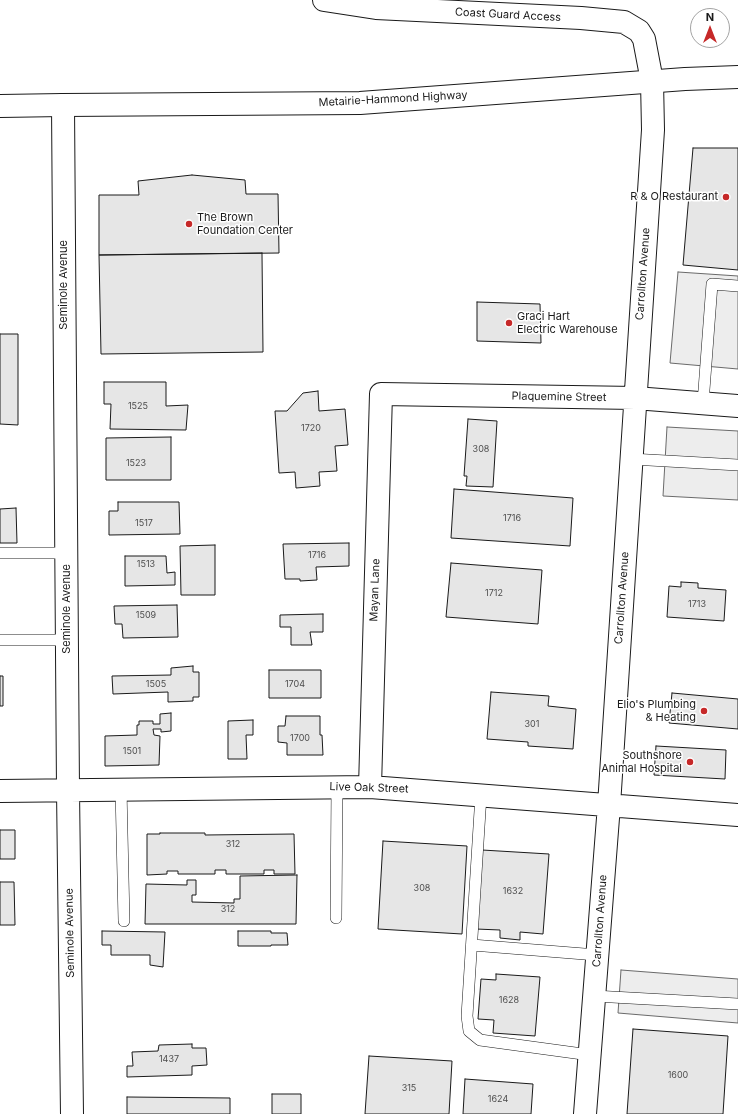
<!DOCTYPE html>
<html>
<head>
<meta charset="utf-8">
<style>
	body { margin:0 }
	#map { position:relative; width:738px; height:1114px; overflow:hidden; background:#fff; font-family:Inter,sans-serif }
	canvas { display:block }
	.north { position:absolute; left:690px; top:8px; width:40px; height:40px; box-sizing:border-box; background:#fff; border:1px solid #a3a3a3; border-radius:50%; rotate:0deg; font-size:11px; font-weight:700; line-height:16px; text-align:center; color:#1a1a1a }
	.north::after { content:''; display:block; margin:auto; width:14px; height:18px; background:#c62828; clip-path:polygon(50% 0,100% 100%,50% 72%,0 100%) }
</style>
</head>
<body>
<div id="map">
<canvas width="738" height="1114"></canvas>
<div class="north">N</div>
</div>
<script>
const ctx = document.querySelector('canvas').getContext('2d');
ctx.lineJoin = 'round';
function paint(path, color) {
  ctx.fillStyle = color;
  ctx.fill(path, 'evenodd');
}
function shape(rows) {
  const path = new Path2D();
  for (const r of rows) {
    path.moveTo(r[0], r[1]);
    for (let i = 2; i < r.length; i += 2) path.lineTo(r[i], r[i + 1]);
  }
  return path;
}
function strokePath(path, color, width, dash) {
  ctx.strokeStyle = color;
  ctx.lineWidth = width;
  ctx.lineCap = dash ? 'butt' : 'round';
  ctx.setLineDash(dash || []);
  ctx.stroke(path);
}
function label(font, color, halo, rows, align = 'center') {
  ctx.font = font + ' Inter,sans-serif';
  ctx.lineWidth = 3;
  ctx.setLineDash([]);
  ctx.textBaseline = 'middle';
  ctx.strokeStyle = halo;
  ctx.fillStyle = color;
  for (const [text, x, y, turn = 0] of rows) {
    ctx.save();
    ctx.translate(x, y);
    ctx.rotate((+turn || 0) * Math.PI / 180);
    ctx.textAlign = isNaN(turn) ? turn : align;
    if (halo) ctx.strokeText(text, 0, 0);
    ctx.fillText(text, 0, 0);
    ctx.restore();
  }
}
const parking = shape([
	[678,272,738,276,738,369,670,363,678,272],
	[667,427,738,431,738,500,663,496,667,427],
	[621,970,738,979,738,1023,618,1013,621,970]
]);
paint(parking, '#ededed');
strokePath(parking, '#6a6a6a', 1);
const building = shape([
	[693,148,738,148,738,270,683,265,693,148],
	[192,175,245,180,246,194,278,194,279,253,99,255,99,195,139,195,138,181,192,175],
	[262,253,263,352,101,354,99,255,262,253],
	[477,302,540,304,541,343,477,341,477,302],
	[0,334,18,334,18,425,0,424,0,334],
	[104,382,166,382,166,406,188,405,186,430,110,429,111,404,104,404,104,382],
	[318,391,319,411,345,409,348,445,335,446,337,471,319,472,320,486,296,488,295,472,279,473,275,411,287,411,303,393,318,391],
	[468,419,497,421,493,487,466,486,467,476,464,476,468,419],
	[171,437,171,480,106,480,106,438,171,437],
	[454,489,573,498,570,546,451,538,454,489],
	[118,502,179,502,180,534,109,535,109,511,118,511,118,502],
	[16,508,17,543,0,543,0,509,16,508],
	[349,543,349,566,316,567,317,580,300,581,300,579,285,579,283,544,349,543],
	[215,545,215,595,181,595,180,546,215,545],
	[125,556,166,556,167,573,175,572,175,585,125,586,125,556],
	[451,563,542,570,538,624,446,617,451,563],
	[681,582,698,583,698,588,726,590,724,621,667,617,669,586,681,587,681,582],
	[177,605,178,637,123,638,122,624,115,624,114,606,177,605],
	[323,614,323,632,310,632,312,645,291,645,291,627,280,627,280,615,323,614],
	[193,666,193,672,199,672,199,697,193,697,193,701,168,702,168,692,113,694,112,676,171,675,171,668,193,666],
	[269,670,321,670,321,698,269,698,269,670],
	[0,676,3,676,3,706,0,706,0,676],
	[491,692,549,696,548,706,576,709,573,749,528,746,528,742,487,739,491,692],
	[672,693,738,699,738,729,669,723,672,693],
	[171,713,171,731,161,732,161,729,153,729,154,735,160,736,159,765,105,766,105,736,137,735,137,725,139,725,139,721,153,721,153,724,160,724,160,714,171,713],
	[286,716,320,716,320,735,322,735,323,755,287,755,287,743,278,742,278,726,285,726,286,716],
	[253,720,253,735,246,735,247,759,228,759,228,721,253,720],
	[656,746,726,750,725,779,654,775,656,746],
	[0,830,15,830,15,859,0,859,0,830],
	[160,833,205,833,205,835,294,834,295,874,274,874,274,870,264,870,264,874,226,874,226,870,215,870,215,874,178,874,178,871,167,871,167,874,147,875,147,834,160,834,160,833],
	[383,841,467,846,462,934,378,929,383,841],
	[482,850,549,854,543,934,520,932,520,940,500,938,500,930,476,929,482,850],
	[297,875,296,924,145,924,146,884,187,885,187,880,196,880,196,895,192,895,192,902,234,903,234,899,240,899,240,876,297,875],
	[0,882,14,882,15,925,0,925,0,882],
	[102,931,165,932,163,967,150,965,150,955,111,955,111,945,102,945,102,931],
	[238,931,271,931,271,933,287,933,288,945,271,945,271,946,238,946,238,931],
	[496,974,540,977,535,1036,493,1033,494,1020,478,1019,481,979,496,980,496,974],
	[633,1029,728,1036,723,1114,627,1114,633,1029],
	[192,1044,192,1048,206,1048,207,1065,192,1066,192,1075,127,1077,127,1066,133,1066,132,1052,158,1051,159,1045,192,1044],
	[369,1056,452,1061,449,1114,365,1114,369,1056],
	[465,1079,533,1084,531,1114,463,1114,465,1079],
	[272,1094,301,1094,301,1114,272,1114,272,1094],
	[127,1097,230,1098,230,1114,127,1114,127,1097]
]);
paint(building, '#e6e6e6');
strokePath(building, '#1a1a1a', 1);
const lane = shape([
	[703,403,712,284,738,286],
	[631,459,738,465],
	[0,553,66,553],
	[0,640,67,640],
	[121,789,124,921],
	[481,795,467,1016,469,1031,480,1040,590,1055],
	[336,918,337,787],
	[472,945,597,955],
	[594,996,738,1004]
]);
const street = shape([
	[324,0,376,8,581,18,624,22,639,31,644,39,652,81,653,130,609,805,585,1114],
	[63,105,68,790,72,1114],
	[370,787,381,394,635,398,738,406],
	[0,791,370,787,738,815]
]);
const secondary = shape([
	[0,106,63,105,360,103,685,79,738,77]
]);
strokePath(lane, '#1a1a1a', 12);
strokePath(street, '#1a1a1a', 24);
strokePath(secondary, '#1a1a1a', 24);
strokePath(lane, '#fff', 11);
strokePath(street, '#fff', 22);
strokePath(secondary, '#fff', 22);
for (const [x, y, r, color] of [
	[726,197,4,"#c62828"],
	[189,224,4,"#c62828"],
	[509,323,4,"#c62828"],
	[704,711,4,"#c62828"],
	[690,762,4,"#c62828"]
]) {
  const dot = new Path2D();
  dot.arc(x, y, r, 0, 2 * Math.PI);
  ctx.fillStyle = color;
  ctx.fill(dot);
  strokePath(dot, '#fff', 1.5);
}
label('9px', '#4d4d4d', null, [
	["1525",138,406],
	["1720",311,428],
	["308",481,449],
	["1523",136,463],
	["1716",512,518],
	["1517",144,523],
	["1716",317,555],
	["1513",146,564],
	["1712",494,593],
	["1713",697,604],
	["1509",146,615],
	["1505",156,684],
	["1704",295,684],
	["301",532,724],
	["1700",300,738],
	["1501",132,751],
	["312",233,844],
	["308",422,888],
	["1632",513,891],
	["312",228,909],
	["1628",509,1000],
	["1437",169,1059],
	["1600",678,1075],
	["315",409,1088],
	["1624",498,1099]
]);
label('11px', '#1a1a1a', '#fff', [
	["Coast Guard Access",508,15,3],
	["Metairie-Hammond Highway",393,99,-3],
	["Carrollton Avenue",643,274,-86],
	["Seminole Avenue",64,285,-90],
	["Plaquemine Street",559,397,1],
	["Mayan Lane",375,590,-88],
	["Carrollton Avenue",622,598,-86],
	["Seminole Avenue",67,609,-90],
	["Live Oak Street",369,788,2],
	["Carrollton Avenue",600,921,-86],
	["Seminole Avenue",70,933,-91]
]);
label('11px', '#1a1a1a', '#fff', [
	["R & O Restaurant",718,197],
	["The Brown",197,218,"left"],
	["Foundation Center",197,231,"left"],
	["Graci Hart",517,317,"left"],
	["Electric Warehouse",517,330,"left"],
	["Elio's Plumbing",696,705],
	["& Heating",696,718],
	["Southshore",682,756],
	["Animal Hospital",682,769]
], 'right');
</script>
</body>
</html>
